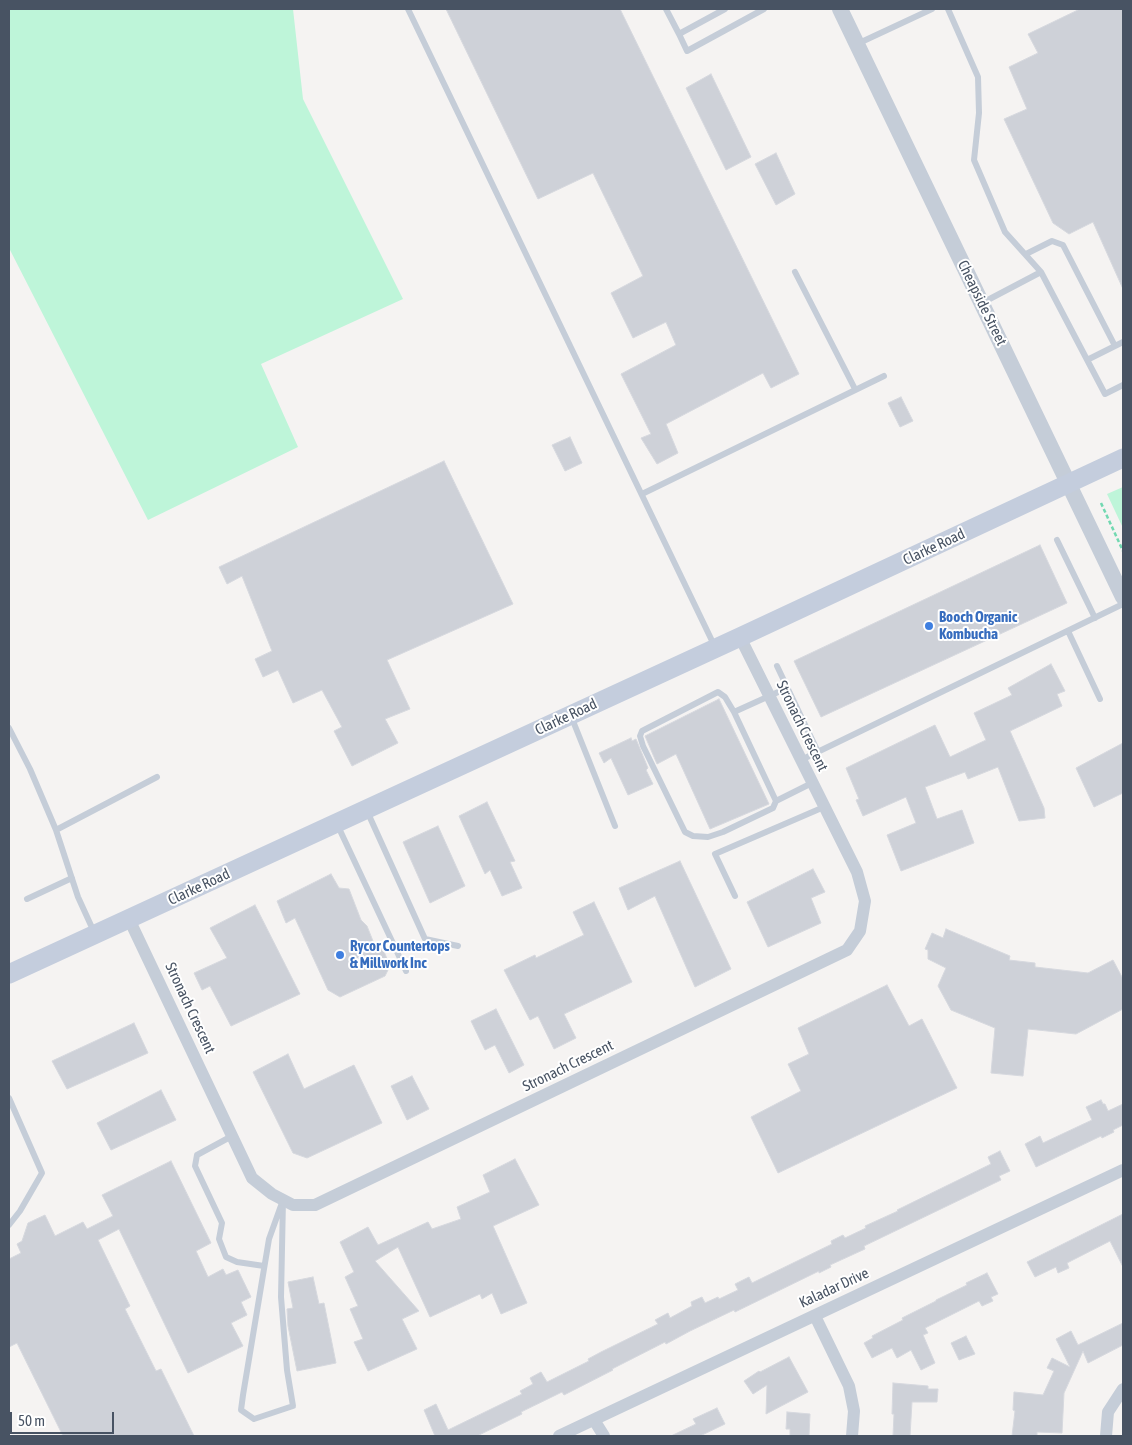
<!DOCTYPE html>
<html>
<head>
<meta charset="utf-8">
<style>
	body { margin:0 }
	#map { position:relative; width:1132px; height:1445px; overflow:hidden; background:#f5f3f2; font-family:"Asap Condensed",sans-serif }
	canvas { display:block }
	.frame { position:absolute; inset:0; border:10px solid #485363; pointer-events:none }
	.scale { position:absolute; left:10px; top:1412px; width:104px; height:22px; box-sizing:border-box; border:2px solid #485363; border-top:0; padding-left:6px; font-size:15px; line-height:18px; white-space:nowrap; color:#485363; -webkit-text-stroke:4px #fff; paint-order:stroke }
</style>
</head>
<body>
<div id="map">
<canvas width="1132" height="1445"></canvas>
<div class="frame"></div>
<div class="scale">50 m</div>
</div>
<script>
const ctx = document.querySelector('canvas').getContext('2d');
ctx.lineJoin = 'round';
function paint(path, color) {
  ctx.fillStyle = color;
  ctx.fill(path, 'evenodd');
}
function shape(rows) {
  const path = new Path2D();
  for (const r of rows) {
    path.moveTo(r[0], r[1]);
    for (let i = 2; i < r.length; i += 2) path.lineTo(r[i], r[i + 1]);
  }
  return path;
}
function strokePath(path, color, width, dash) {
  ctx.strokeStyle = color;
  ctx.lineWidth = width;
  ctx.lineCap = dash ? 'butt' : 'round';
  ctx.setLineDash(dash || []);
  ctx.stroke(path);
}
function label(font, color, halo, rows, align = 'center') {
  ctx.font = font + ' "Asap Condensed",sans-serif';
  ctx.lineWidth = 4;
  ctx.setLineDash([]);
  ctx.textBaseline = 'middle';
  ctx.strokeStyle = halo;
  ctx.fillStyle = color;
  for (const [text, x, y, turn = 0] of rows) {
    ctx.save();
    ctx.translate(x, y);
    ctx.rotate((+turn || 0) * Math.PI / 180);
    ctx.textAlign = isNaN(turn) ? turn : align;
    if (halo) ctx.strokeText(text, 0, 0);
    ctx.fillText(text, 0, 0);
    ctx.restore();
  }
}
paint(shape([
	[9,9,293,9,303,99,403,299,261,364,298,447,148,520,9,248],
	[1123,487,1123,528,1107,494]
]), '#bef5d9');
const building = shape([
	[446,9,620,9,799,374,771,388,763,373,666,424,678,453,657,464,641,438,651,434,621,374,676,345,666,322,633,338,611,293,643,276,593,173,538,199,446,9],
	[1080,9,1123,9,1123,289,1093,222,1069,234,1053,223,1004,119,1027,109,1009,67,1038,53,1028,34,1080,9],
	[711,74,751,157,726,170,686,88,711,74],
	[776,153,795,194,776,205,755,164,776,153],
	[901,397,913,421,900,427,888,403,901,397],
	[570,437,582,463,565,471,552,445,570,437],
	[444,461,513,604,387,660,410,709,385,719,398,743,352,766,334,731,342,727,322,690,293,703,278,670,263,677,255,659,272,651,242,576,227,584,219,567,444,461],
	[1040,545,1067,603,821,717,794,661,1040,545],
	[1051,664,1065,691,1057,694,1062,706,1010,731,1044,808,1045,818,1019,821,998,767,968,779,965,772,925,787,937,819,962,810,974,843,901,871,887,835,916,823,906,797,863,816,856,800,859,799,846,768,935,725,950,757,986,740,974,713,1012,695,1008,688,1051,664],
	[719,699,769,804,710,829,676,754,657,764,645,736,719,699],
	[631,738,632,741,636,739,648,768,646,770,653,784,628,795,611,758,604,763,599,753,631,738],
	[1123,743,1123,793,1094,807,1076,768,1123,743],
	[487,802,515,861,510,862,522,888,502,896,490,870,485,874,459,816,487,802],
	[438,826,465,886,430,903,403,842,438,826],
	[680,861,731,969,695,987,655,896,628,910,619,888,680,861],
	[813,869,825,892,811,898,821,923,768,947,747,902,813,869],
	[331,874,339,888,349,889,361,920,367,926,375,946,383,949,390,966,385,976,340,997,328,990,295,918,286,923,277,901,331,874],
	[594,902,632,982,564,1014,576,1038,554,1049,538,1016,530,1020,504,970,535,955,536,958,584,935,573,912,594,902],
	[255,905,300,994,231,1026,210,986,202,990,194,973,227,958,210,928,255,905],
	[946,929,1010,956,1009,960,1035,963,1035,967,1088,973,1113,960,1123,979,1123,1009,1076,1034,1028,1029,1023,1076,991,1073,995,1028,951,1010,938,986,946,968,928,959,928,950,925,949,932,933,943,938,946,929],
	[887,985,909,1026,922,1019,957,1088,778,1173,751,1117,801,1091,788,1064,809,1054,798,1028,887,985],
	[496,1009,524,1065,509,1073,495,1045,485,1050,471,1021,496,1009],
	[134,1023,148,1053,67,1089,52,1061,134,1023],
	[288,1054,304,1089,354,1065,382,1123,307,1158,293,1153,253,1072,288,1054],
	[412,1076,429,1109,407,1120,391,1086,412,1076],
	[161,1090,176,1120,111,1150,97,1123,161,1090],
	[1101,1100,1103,1104,1105,1104,1108,1111,1123,1104,1123,1125,1113,1130,1114,1132,1102,1138,1101,1136,1036,1167,1025,1144,1040,1136,1043,1143,1092,1120,1086,1107,1101,1100],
	[1000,1151,1010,1171,999,1176,1001,1180,864,1246,865,1249,830,1265,831,1267,819,1273,819,1271,735,1312,734,1310,690,1331,666,1344,665,1342,612,1369,613,1370,564,1395,562,1392,521,1412,522,1414,477,1436,435,1436,424,1410,436,1404,448,1430,522,1394,520,1391,533,1384,530,1378,541,1372,547,1382,589,1361,588,1359,601,1352,658,1324,655,1320,668,1313,670,1318,692,1306,691,1302,702,1297,705,1303,718,1297,719,1299,738,1290,735,1284,749,1277,752,1283,832,1244,831,1241,843,1235,845,1238,866,1228,865,1226,898,1211,897,1210,991,1164,988,1157,1000,1151],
	[515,1159,539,1205,493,1226,527,1303,501,1314,492,1293,482,1299,480,1294,430,1317,398,1247,375,1261,419,1311,402,1319,417,1349,368,1371,354,1342,363,1339,350,1309,358,1306,345,1277,354,1272,340,1242,368,1227,378,1245,428,1222,432,1229,461,1219,457,1207,490,1192,483,1175,515,1159],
	[171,1161,211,1243,196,1251,208,1277,223,1269,226,1275,238,1270,251,1297,241,1302,247,1315,231,1323,243,1346,188,1373,119,1229,98,1240,130,1306,125,1309,156,1371,161,1369,194,1436,63,1436,17,1343,9,1347,9,1259,21,1253,17,1244,22,1241,28,1223,45,1215,55,1236,83,1222,87,1229,113,1216,102,1195,171,1161],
	[1123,1214,1123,1267,1110,1241,1067,1263,1069,1268,1058,1273,1056,1267,1035,1277,1027,1262,1123,1214],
	[987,1273,998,1294,991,1297,993,1301,982,1306,979,1301,925,1328,928,1333,923,1335,935,1363,921,1370,911,1350,897,1358,892,1348,872,1358,864,1343,873,1338,872,1336,903,1320,902,1318,936,1301,936,1300,967,1285,966,1283,987,1273],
	[313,1277,319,1304,324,1303,336,1363,297,1371,288,1326,287,1309,293,1308,288,1282,313,1277],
	[1123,1323,1123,1345,1088,1363,1083,1351,1064,1393,1062,1433,1037,1432,1037,1436,1012,1436,1015,1411,1013,1410,1014,1392,1043,1395,1054,1371,1047,1368,1052,1358,1070,1367,1056,1339,1071,1331,1078,1345,1123,1323],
	[966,1336,975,1354,959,1360,951,1343,966,1336],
	[789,1357,808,1392,766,1414,767,1385,753,1394,744,1381,759,1371,760,1372,789,1357],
	[893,1383,928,1386,928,1389,938,1389,937,1402,912,1402,910,1436,893,1436,894,1414,892,1414,893,1383],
	[717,1408,725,1424,700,1436,671,1436,696,1424,693,1419,717,1408],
	[787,1412,810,1414,809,1436,790,1436,790,1429,786,1429,787,1412]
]);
paint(building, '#ced1d8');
strokePath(building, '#d6d8de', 1);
strokePath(shape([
	[1101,503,1123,551]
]), '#72d8b1', 2.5, [4, 2.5]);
strokePath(shape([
	[408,9,715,647],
	[666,9,679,34],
	[725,9,679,34,687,51,764,9],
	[948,9,978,77,979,113,974,160,1005,232,1041,272,1105,394,1123,385],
	[857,44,932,9],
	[1026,254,1052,241,1063,245,1115,346],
	[795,272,855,389],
	[982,303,1041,272],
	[1087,360,1123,342],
	[642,494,884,376],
	[1057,540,1095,618],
	[1068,631,1100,699],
	[777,666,818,752],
	[787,688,734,712,776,801,812,783],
	[734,712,725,697,718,692,642,731,640,736,643,746,685,832,693,836,708,837,723,832,773,808,776,801],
	[571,716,615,826],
	[9,728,30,769,56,830,78,897,94,932],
	[801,760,1123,604],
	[367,811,425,939,458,946],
	[337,824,406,971],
	[56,830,157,777],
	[735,896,715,854,824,807],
	[27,899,72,878],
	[9,1098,42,1173,20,1211,9,1225],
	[232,1136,197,1155,195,1166,222,1223,219,1239,226,1257,237,1262,264,1266],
	[283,1200,281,1297,287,1370,293,1406,254,1419,241,1410,243,1395,269,1239,283,1200]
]), '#c5cdd8', 6);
strokePath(shape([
	[129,919,252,1178,272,1194,293,1205,315,1205,847,950,860,931,865,901,857,872,740,637],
	[815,1316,849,1386,854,1411,852,1436],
	[594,1420,604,1436],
	[559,1436,1123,1170],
	[1106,1436,1108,1412,1123,1389]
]), '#c5cdd8', 12);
strokePath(shape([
	[840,9,1123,597]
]), '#c5cdd8', 16);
strokePath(shape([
	[9,974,740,637,1123,458]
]), '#c4cddd', 19);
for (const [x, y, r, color] of [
	[929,626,5,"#3f7fe0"],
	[340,955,5,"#3f7fe0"]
]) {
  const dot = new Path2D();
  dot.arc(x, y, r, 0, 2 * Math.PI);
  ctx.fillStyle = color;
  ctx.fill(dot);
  strokePath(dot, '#fff', 2);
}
label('15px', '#485363', '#fff', [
	["Cheapside Street",982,303,64],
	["Clarke Road",934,547,-25],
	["Clarke Road",566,717,-25],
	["Stronach Crescent",802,726,64],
	["Clarke Road",199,887,-25],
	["Stronach Crescent",190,1008,65],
	["Stronach Crescent",568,1066,-26],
	["Kaladar Drive",834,1288,-25]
]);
label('bold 15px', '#366cbe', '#fff', [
	["Booch Organic",939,617],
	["Kombucha",939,634],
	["Rycor Countertops",350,946],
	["& Millwork Inc",350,963]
], 'left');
</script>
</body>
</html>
